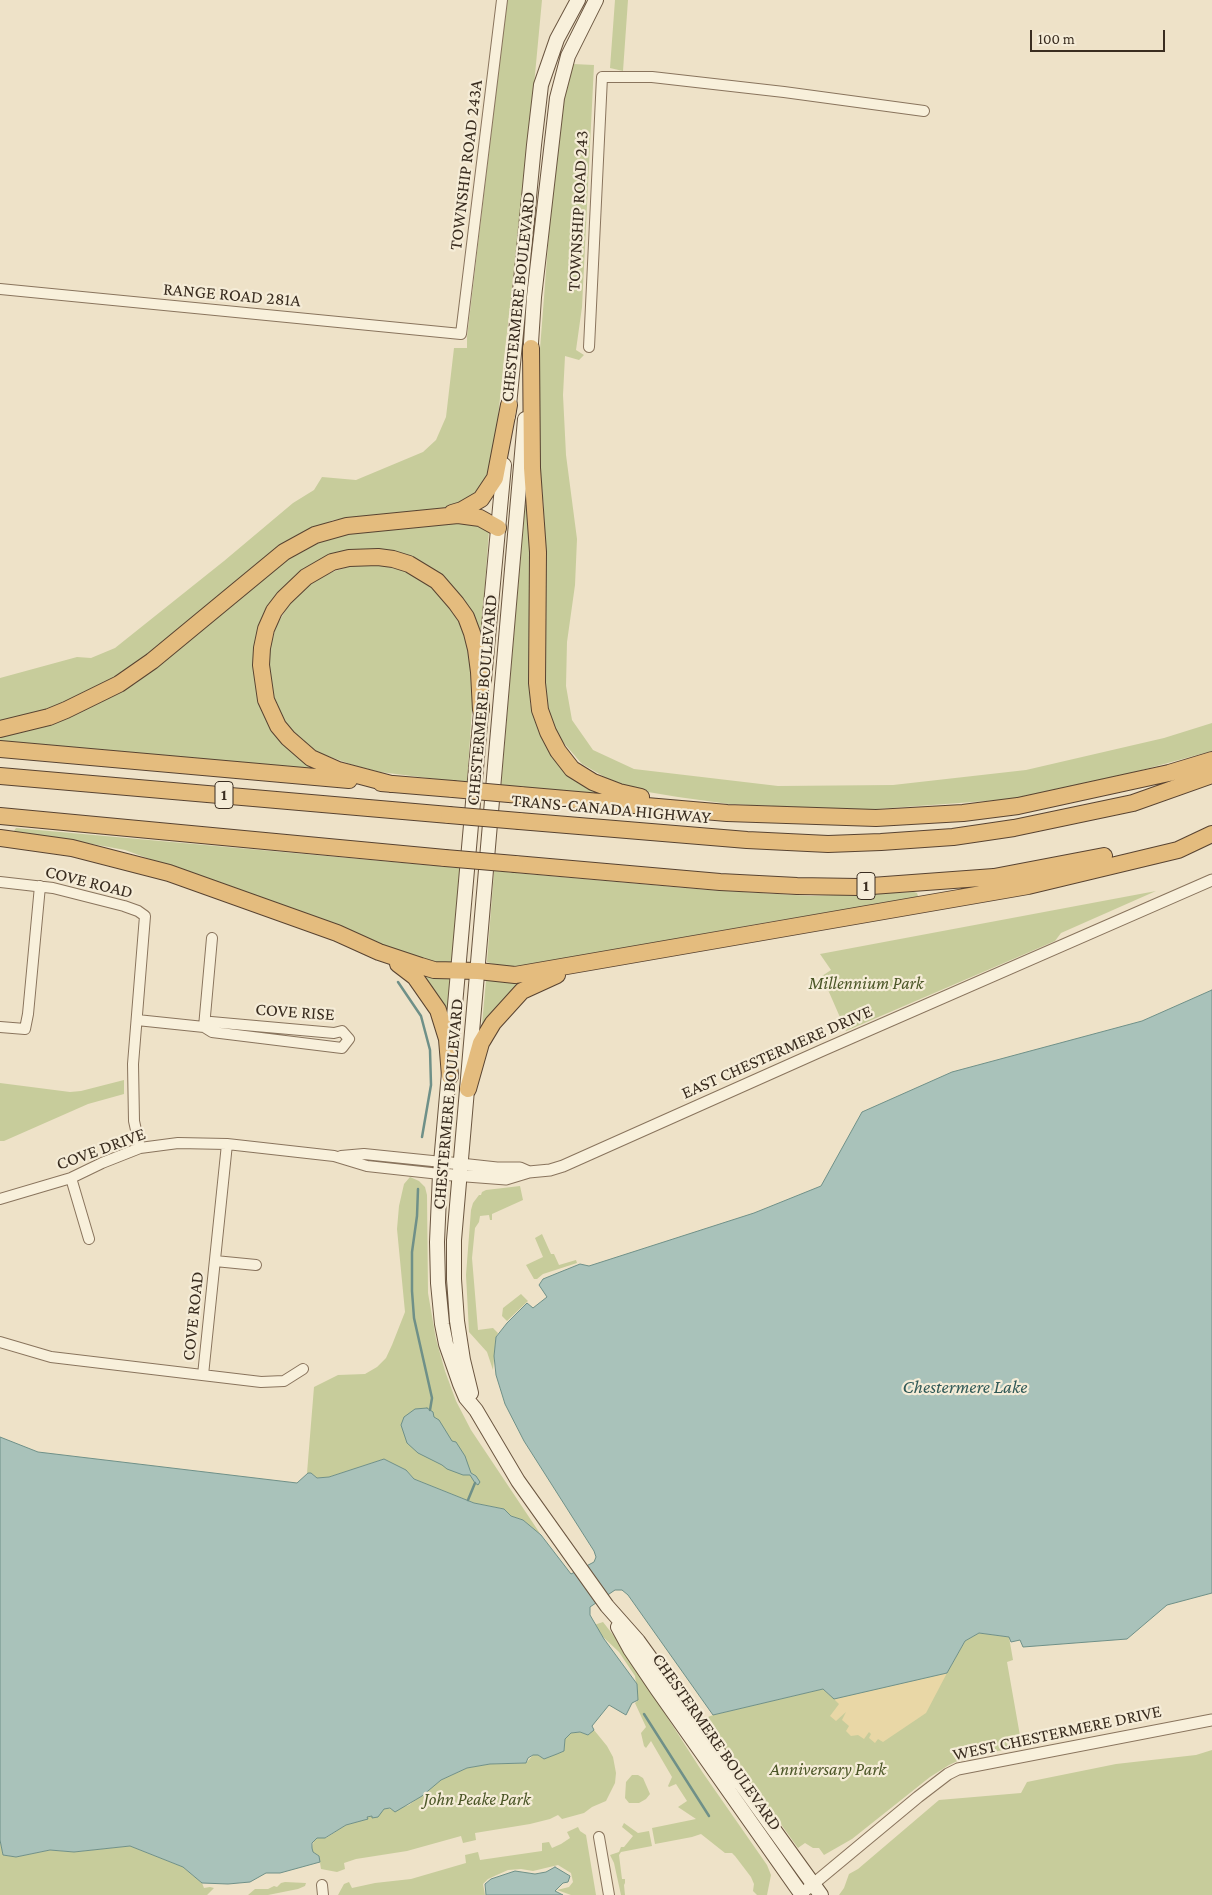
<!DOCTYPE html>
<html>
<head>
<meta charset="utf-8">
<style>
	body { margin:0 }
	#map { position:relative; width:1212px; height:1895px; overflow:hidden; background:#eee2c8; font-family:"Crimson Pro",serif }
	canvas { display:block }
	.scale { position:absolute; left:1030px; top:30px; width:135px; height:22px; box-sizing:border-box; border:2px solid #3a2d20; border-top:0; padding-left:6px; font-size:15px; line-height:18px; white-space:nowrap; color:#3a2d20; -webkit-text-stroke:4px #f5ecd7; paint-order:stroke }
</style>
</head>
<body>
<div id="map">
<canvas width="1212" height="1895"></canvas>
<div class="scale">100 m</div>
</div>
<script>
const ctx = document.querySelector('canvas').getContext('2d');
ctx.lineJoin = 'round';
function paint(path, color) {
  ctx.fillStyle = color;
  ctx.fill(path, 'evenodd');
}
function shape(rows) {
  const path = new Path2D();
  for (const r of rows) {
    path.moveTo(r[0], r[1]);
    for (let i = 2; i < r.length; i += 2) path.lineTo(r[i], r[i + 1]);
  }
  return path;
}
function strokePath(path, color, width, dash) {
  ctx.strokeStyle = color;
  ctx.lineWidth = width;
  ctx.lineCap = dash ? 'butt' : 'round';
  ctx.setLineDash(dash || []);
  ctx.stroke(path);
}
function label(font, color, halo, rows, align = 'center') {
  ctx.font = font + ' "Crimson Pro",serif';
  ctx.lineWidth = 4.5;
  ctx.setLineDash([]);
  ctx.textBaseline = 'middle';
  ctx.strokeStyle = halo;
  ctx.fillStyle = color;
  for (const [text, x, y, turn = 0] of rows) {
    ctx.save();
    ctx.translate(x, y);
    ctx.rotate((+turn || 0) * Math.PI / 180);
    ctx.textAlign = isNaN(turn) ? turn : align;
    if (halo) ctx.strokeText(text, 0, 0);
    ctx.fillText(text, 0, 0);
    ctx.restore();
  }
}
paint(shape([
	[507,0,542,0,526,170,504,358,495,448,492,467,484,486,471,499,452,507,333,520,287,541,245,574,153,651,118,676,74,699,21,719,0,722,0,678,77,657,91,658,115,648,224,561,293,503,314,490,322,477,356,480,423,452,436,440,446,417,454,348,467,348,467,337],
	[615,0,628,0,623,71,610,68],
	[573,64,594,65,582,307,576,350,584,355,579,360,565,356,563,395,566,455,577,539,575,585,567,642,566,686,572,720,593,750,634,769,778,786,893,785,1026,770,1164,738,1212,723,1212,751,1120,776,1014,799,863,810,729,804,678,797,624,788,582,764,556,734,543,694,546,585,544,510,539,451,540,349,553,180,562,109],
	[525,505,530,505,533,563,529,647,530,703,538,727,550,754,572,779,585,785,595,793,501,786],
	[452,522,478,522,489,530,482,626,478,633,405,558,312,566,254,657,255,683,268,722,313,772,0,743,0,735,96,704,136,683,289,556,314,543,341,534],
	[375,564,405,571,424,580,444,598,458,618,468,644,472,665,473,694,467,783,380,772,353,765,319,753,297,737,282,717,273,695,269,671,269,653,276,626,292,600,308,583,335,571,355,565],
	[16,828,460,868,452,963,441,965,409,956,358,935,125,850,70,840,17,834,14,831],
	[494,871,709,890,811,896,914,892,917,893,918,896,915,898,769,922,508,969,487,962],
	[1156,891,1061,933,1055,941,846,1031,822,976,831,970,820,954],
	[421,975,450,977,447,1017],
	[491,980,525,980,485,1023,482,1024,486,981],
	[124,1080,124,1094,88,1104,4,1141,0,1141,0,1083,70,1092,81,1091],
	[410,1177,419,1181,425,1187,427,1195,428,1293,436,1339,445,1371,456,1401,471,1430,541,1535,523,1520,511,1516,504,1509,474,1503,414,1479,406,1470,384,1459,329,1477,317,1478,311,1473,307,1473,314,1387,338,1375,365,1374,377,1367,386,1358,392,1345,405,1312,397,1229,399,1206,404,1184],
	[520,1186,523,1200,492,1214,492,1220,490,1220,489,1215,480,1216,479,1222,475,1228,472,1258,478,1330,493,1328,498,1333,496,1337,493,1370,487,1352,469,1332,466,1275,471,1210,473,1203,479,1195,481,1195,482,1192,486,1190],
	[542,1234,551,1254,554,1254,559,1265,576,1260,577,1263,543,1274,537,1279,534,1279,526,1265,543,1257,535,1238],
	[521,1294,528,1301,507,1321,502,1316,503,1308],
	[603,1622,621,1645,703,1773,767,1865,771,1875,767,1895,757,1895,753,1891,754,1884,751,1877,735,1856,732,1853,725,1853,701,1834,692,1837,655,1844,652,1828,696,1819,678,1807,687,1801,676,1784,669,1787,668,1786,672,1777,651,1741,646,1748,644,1746,641,1733,646,1727,635,1703,638,1700,635,1676,619,1652,602,1636,594,1625],
	[979,1633,1009,1637,1013,1660,1007,1662,1022,1747,968,1756,949,1765,930,1777,852,1839,824,1855,819,1848,813,1848,805,1843,798,1848,755,1788,742,1775,710,1733,703,1719,713,1715,823,1689,834,1699,947,1673,965,1641],
	[594,1730,607,1746,613,1757,616,1773,615,1783,606,1801,592,1807,584,1813,562,1819,558,1815,550,1819,530,1824,475,1833,476,1840,463,1843,461,1836,407,1851,356,1859,344,1863,345,1869,337,1872,321,1869,319,1856,313,1852,312,1848,314,1840,317,1838,326,1838,346,1825,367,1819,367,1817,372,1816,372,1818,384,1809,387,1808,393,1810,409,1805,441,1780,467,1768,490,1764,526,1763,533,1755,538,1755,544,1759,564,1751,565,1738,571,1733,580,1732,588,1735],
	[1212,1750,1212,1895,839,1895,844,1888,849,1874,858,1869,939,1800,1021,1793,1027,1782,1116,1764,1196,1755],
	[632,1775,638,1775,643,1778,650,1794,646,1799,639,1803,629,1803,625,1798,626,1782],
	[624,1823,638,1833,649,1831,652,1846,621,1852,619,1855,622,1879,625,1879,625,1883,624,1885,625,1895,621,1895,614,1863,610,1855,619,1852,621,1847,624,1847,633,1836,622,1827],
	[578,1827,580,1831,586,1835,596,1895,571,1895,557,1890,569,1887,573,1882,571,1873,558,1865,533,1871,521,1869,508,1870,488,1879,483,1884,485,1895,338,1895,344,1884,349,1882,352,1888,375,1883,411,1879,466,1863,465,1855,478,1852,480,1860,542,1851,542,1843,549,1842,552,1848,561,1844,570,1838,567,1832],
	[0,1840,3,1855,16,1857,50,1850,74,1852,130,1846,183,1867,202,1883,204,1888,210,1887,214,1888,207,1895,0,1895],
	[285,1882,306,1883,305,1886,298,1889,268,1895,248,1895,255,1889,268,1889,274,1886,277,1887,281,1883]
]), '#c7cc9b');
paint(shape([
	[947,1673,926,1713,883,1742,878,1739,875,1743,869,1738,871,1734,869,1732,864,1739,858,1735,851,1736,846,1731,849,1726,842,1720,846,1712,836,1721,830,1716,839,1704,834,1699]
]), '#e9d7a6');
const water = shape([
	[1212,990,1212,1593,1167,1605,1127,1639,1023,1647,1020,1640,1011,1642,1009,1637,979,1633,965,1641,947,1673,834,1699,823,1689,713,1715,628,1595,622,1590,615,1590,590,1607,590,1615,604,1639,637,1684,638,1700,632,1703,626,1715,609,1705,592,1726,594,1730,588,1735,580,1732,571,1733,565,1739,564,1751,557,1754,544,1759,538,1755,533,1755,528,1758,526,1763,490,1764,467,1768,441,1780,422,1796,395,1812,390,1808,384,1809,378,1817,372,1818,372,1816,367,1817,368,1819,346,1825,325,1838,317,1838,312,1843,312,1848,313,1852,319,1856,320,1862,280,1873,266,1873,250,1882,228,1884,202,1883,183,1867,130,1846,74,1852,50,1850,16,1857,3,1855,0,1840,0,1437,38,1452,297,1483,308,1473,311,1473,317,1478,329,1477,384,1459,406,1470,414,1479,474,1503,504,1509,511,1516,523,1520,541,1535,571,1574,594,1562,596,1557,594,1551,524,1441,505,1404,496,1375,494,1356,496,1337,507,1323,527,1303,533,1308,547,1297,539,1285,543,1279,580,1264,589,1266,754,1213,821,1186,862,1112,952,1072,1142,1021,1212,990],
	[427,1408,433,1412,434,1417,439,1420,452,1441,456,1442,465,1456,471,1473,476,1476,480,1482,478,1485,475,1483,470,1475,463,1475,447,1469,442,1465,418,1453,407,1443,401,1425,404,1417,415,1409,427,1408],
	[555,1867,570,1876,568,1882,563,1883,555,1891,563,1895,486,1895,485,1884,491,1879,515,1871,535,1874,546,1872,555,1867]
]);
paint(water, '#a9c2ba');
strokePath(water, '#6f9088', 1);
strokePath(shape([
	[398,982,421,1016,430,1050,431,1085,422,1137],
	[418,1189,417,1216,412,1252,412,1291,414,1318,432,1398,430,1410],
	[468,1500,475,1483],
	[644,1714,709,1816]
]), '#6f9088', 2.5);
const minor = shape([
	[0,289,461,334,502,0],
	[589,347,602,77,652,77,784,92,924,111],
	[0,882,53,888,124,906,138,911,145,916,133,1064,134,1121,140,1148],
	[137,1020,204,1027,212,1032,342,1048,349,1039,342,1031,334,1033,211,1022,204,1027],
	[0,1027,25,1029,28,1014,40,886],
	[204,1027,212,938],
	[341,1156,364,1154,442,1162],
	[71,1178,89,1239],
	[0,1199,71,1178,102,1163,140,1148,178,1143,227,1144,334,1156,367,1166,440,1174],
	[215,1261,256,1265],
	[0,1342,51,1357,261,1382,284,1381,303,1369],
	[203,1375,227,1144],
	[599,1837,609,1895],
	[322,1885,323,1895]
]);
const tertiary = shape([
	[442,1162,497,1168,520,1168,529,1172],
	[440,1174,506,1179,529,1172,550,1170,563,1166,823,1050,1212,880],
	[800,1895,918,1797,948,1774,958,1769,1212,1720]
]);
const secondary = shape([
	[530,358,534,297,557,98,568,56,596,0],
	[508,416,534,145,541,85,557,39,578,0],
	[484,680,504,465],
	[482,701,440,1174,437,1242,438,1283,442,1324,446,1344,460,1384,466,1398,476,1410,518,1481,607,1606,638,1641,821,1895],
	[471,1393,463,1360,457,1321,454,1279,454,1240,525,419],
	[618,1627,630,1649,657,1689,802,1895]
]);
const trunk = shape([
	[531,348,532,468,538,552,537,683,540,710,548,732,558,751,572,769,593,782,619,792,641,797],
	[452,513,462,510,481,499,495,478,509,405],
	[0,729,49,717,66,710,119,684,152,661,284,552,315,535,347,526,458,515,480,518,498,528],
	[0,749,349,780],
	[0,776,449,815],
	[381,783,453,789],
	[391,784,338,770,311,758,288,738,278,726,266,700,261,665,262,648,266,629,274,611,284,598,306,577,332,562,349,558,378,557,393,559,409,564,437,581,456,603,466,617,472,633,476,649,479,672,481,710],
	[520,795,727,813,876,818,963,813,1018,806,1169,773,1212,760],
	[0,816,445,858],
	[519,821,747,840,828,844,881,842,953,837,1014,828,1133,803,1212,775],
	[0,838,72,848,169,873,337,933,379,952,421,966,434,970,478,971,515,975,1028,886,1178,850,1212,834],
	[515,864,720,882,797,886,858,887,994,877,1104,856],
	[398,964,415,977,438,1010,447,1039,450,1076],
	[468,1089,481,1043,493,1023,522,991,557,975]
]);
strokePath(minor, '#89745d', 12);
strokePath(tertiary, '#89745d', 13);
strokePath(secondary, '#6b5640', 16);
strokePath(trunk, '#584331', 18);
strokePath(minor, '#f8f0db', 10);
strokePath(tertiary, '#f8f0db', 11);
strokePath(secondary, '#f8f0db', 14);
strokePath(trunk, '#e4bc7e', 16);
const trunkBridge = shape([
	[453,789,520,795],
	[449,815,519,821],
	[445,858,515,864]
]);
strokePath(trunkBridge, '#584331', 18, []);
strokePath(trunkBridge, '#e4bc7e', 16);
for (const [x, y, w] of [
	[224,795,18],
	[866,886,18]
]) {
  const box = new Path2D();
  box.roundRect(x - w / 2, y - 13.5, w, 27, 4);
  ctx.fillStyle = '#f5ecd7';
  ctx.fill(box);
  strokePath(box, '#3a2d20', 1);
}
label('bold 16px', '#3a2d20', null, [
	["1",224,795],
	["1",866,886]
]);
label('18px', '#3a2d20', '#f5ecd7', [
	["TOWNSHIP ROAD 243A",466,165,-83],
	["TOWNSHIP ROAD 243",578,211,-87],
	["RANGE ROAD 281A",232,295,5],
	["CHESTERMERE BOULEVARD",518,297,-84],
	["CHESTERMERE BOULEVARD",482,700,-85],
	["TRANS-CANADA HIGHWAY",611,809,5],
	["COVE ROAD",89,882,14],
	["COVE RISE",295,1012,4],
	["EAST CHESTERMERE DRIVE",777,1052,-24],
	["CHESTERMERE BOULEVARD",448,1104,-85],
	["COVE DRIVE",101,1149,-20],
	["COVE ROAD",193,1316,-84],
	["WEST CHESTERMERE DRIVE",1057,1733,-12],
	["CHESTERMERE BOULEVARD",717,1742,55]
]);
label('italic 18px', '#4b5627', '#f5ecd7', [
	["Millennium Park",866,983],
	["Anniversary Park",828,1769],
	["John Peake Park",477,1799]
]);
label('italic 19px', '#305957', '#f5ecd7', [
	["Chestermere Lake",965,1387]
]);
</script>
</body>
</html>
